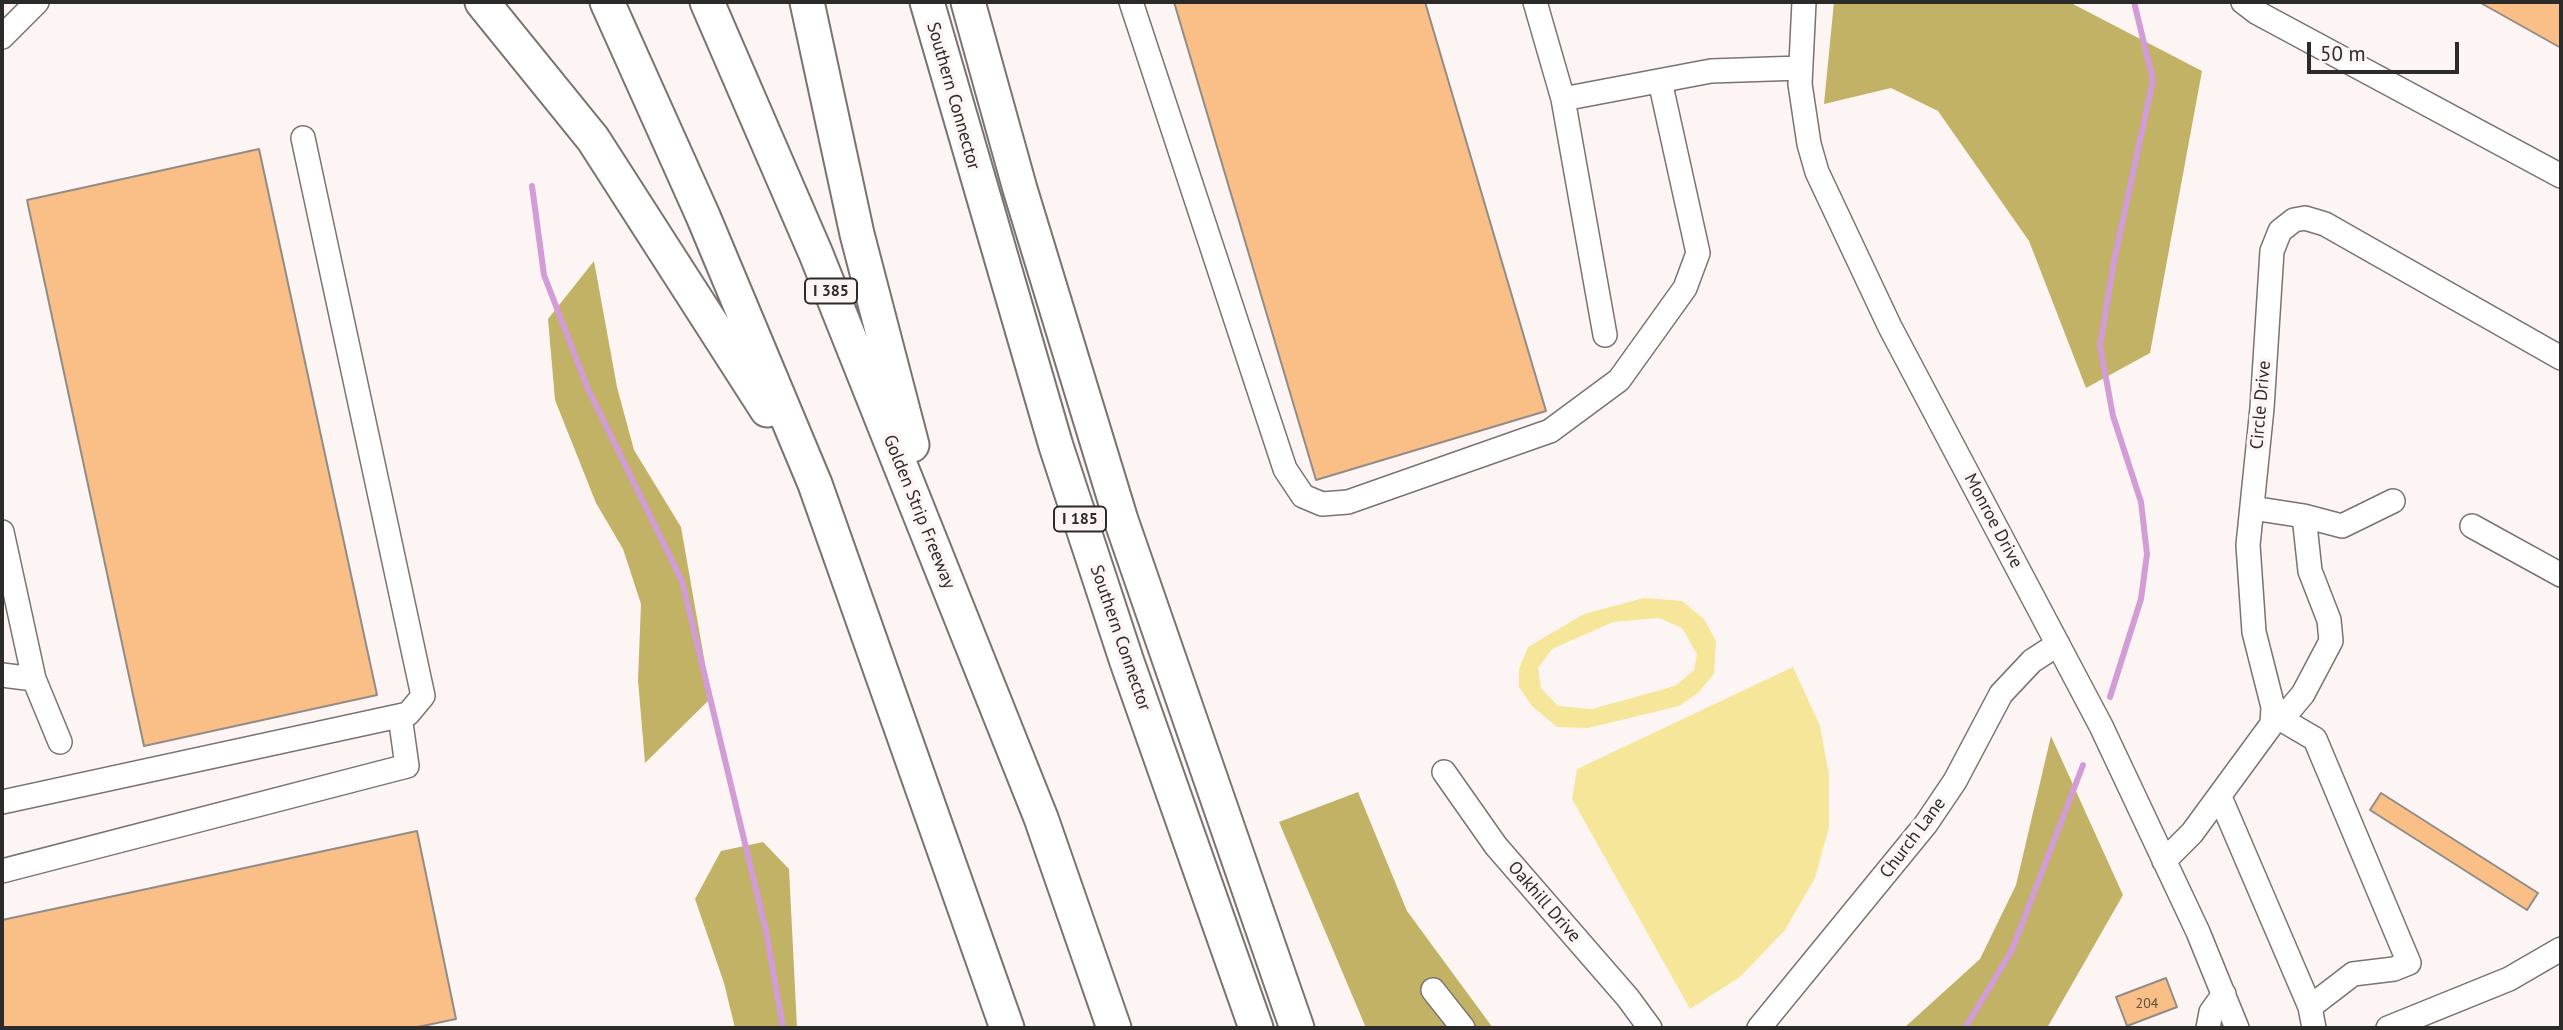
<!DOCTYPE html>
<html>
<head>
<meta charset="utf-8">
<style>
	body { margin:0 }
	#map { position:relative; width:2563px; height:1030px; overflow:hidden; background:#fdf5f4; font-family:"PT Sans",sans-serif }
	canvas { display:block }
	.frame { position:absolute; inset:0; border:4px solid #2d2a2a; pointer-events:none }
	.scale { position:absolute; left:2307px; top:42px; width:152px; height:32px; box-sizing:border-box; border:4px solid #2d2a2a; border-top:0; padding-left:9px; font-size:21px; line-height:24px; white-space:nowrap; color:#2d2a2a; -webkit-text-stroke:5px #fdf5f4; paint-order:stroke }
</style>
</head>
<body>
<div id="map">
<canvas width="2563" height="1030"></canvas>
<div class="frame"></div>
<div class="scale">50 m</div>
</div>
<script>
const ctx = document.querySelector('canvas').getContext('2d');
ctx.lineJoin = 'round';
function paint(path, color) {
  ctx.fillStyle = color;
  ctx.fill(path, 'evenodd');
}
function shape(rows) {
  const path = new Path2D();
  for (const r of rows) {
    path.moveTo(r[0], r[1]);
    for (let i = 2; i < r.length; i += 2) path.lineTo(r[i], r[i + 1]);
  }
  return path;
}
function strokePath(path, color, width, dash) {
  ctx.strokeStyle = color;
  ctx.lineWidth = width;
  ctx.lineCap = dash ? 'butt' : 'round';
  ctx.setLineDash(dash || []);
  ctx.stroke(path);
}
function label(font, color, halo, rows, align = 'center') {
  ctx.font = font + ' "PT Sans",sans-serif';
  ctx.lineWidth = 7;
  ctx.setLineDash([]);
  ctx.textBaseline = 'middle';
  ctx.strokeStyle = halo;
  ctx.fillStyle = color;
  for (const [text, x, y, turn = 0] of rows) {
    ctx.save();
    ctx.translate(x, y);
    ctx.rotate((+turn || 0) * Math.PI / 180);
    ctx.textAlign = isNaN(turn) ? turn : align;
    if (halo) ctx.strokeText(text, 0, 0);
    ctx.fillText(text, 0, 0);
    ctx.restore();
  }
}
paint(shape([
	[1644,598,1682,601,1704,619,1716,641,1714,674,1698,693,1679,706,1588,728,1557,727,1532,706,1519,687,1519,669,1528,647,1584,614],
	[1659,618,1682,628,1697,654,1694,670,1675,686,1592,709,1558,706,1541,688,1538,668,1552,649,1613,622],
	[1793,667,1820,726,1829,775,1829,827,1815,878,1785,930,1740,977,1690,1009,1572,799,1577,769]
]), '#f5e699');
paint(shape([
	[1834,2,2069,2,2202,71,2150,353,2086,388,2029,241,1938,111,1891,88,1824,104],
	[594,261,617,387,634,450,681,527,711,698,645,763,638,680,641,604,623,549,596,503,555,400,548,319],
	[2051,736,2123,895,2047,1028,1904,1028,1980,959,2016,885],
	[1358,792,1407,911,1493,1028,1366,1028,1279,822],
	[763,842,789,869,797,1028,735,1028,724,983,695,899,721,851]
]), '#c1b265');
strokePath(shape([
	[532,186,544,275,588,389,682,581,766,931,783,1028],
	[2110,697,2141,599,2147,554,2141,502,2113,416,2100,346,2114,261,2153,80,2134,2],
	[1965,1028,2012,950,2083,765]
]), '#d29cd6', 6);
const building = shape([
	[1174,2,1425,2,1546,411,1316,480,1174,2],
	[2479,2,2561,2,2561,48,2479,2],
	[259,149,377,695,144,746,27,200,259,149],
	[2381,793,2538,893,2527,910,2370,810,2381,793],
	[417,831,456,1019,413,1028,2,1028,2,920,417,831],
	[2166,978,2177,1007,2127,1026,2116,997,2166,978]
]);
paint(building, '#fabf86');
strokePath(building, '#918c88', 2);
const minor = shape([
	[1131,2,1285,469,1303,496,1322,504,1348,502,1550,431,1619,380,1685,288,1698,253,1660,81],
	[1535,2,1563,99,1605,335],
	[1804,2,1800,84,1809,144,1817,172,1890,327,2101,726,2198,932,2237,1028],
	[2243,2,2256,12,2561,176],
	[2,37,37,2],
	[1563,99,1711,71,1800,68],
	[2252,508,2304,516,2342,526,2393,501],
	[2472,526,2561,575],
	[2,532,34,679,60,742],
	[2,675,34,679],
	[2274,715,2315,739,2409,963,2394,969,2353,974,2310,1007],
	[2282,719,2303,694,2331,641,2329,620,2310,571,2304,516],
	[1444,772,1496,846,1628,998,1650,1028],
	[2220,797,2310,1007,2314,1028],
	[2,802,408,714,423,696,303,138],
	[2164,861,2192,833,2272,724,2273,707,2254,632,2248,545,2262,408,2272,251,2280,231,2294,220,2305,218,2325,224,2561,358],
	[2,871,407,766,400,716],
	[1433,990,1463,1028],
	[1759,1028,1926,824,1955,781,2001,694,2032,661,2058,644],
	[2208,1028,2211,1012,2224,994],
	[2388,1028,2509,979,2561,949]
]);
const highway = shape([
	[482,2,593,139,767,410],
	[607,2,703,216,815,484,1007,1028],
	[707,2,816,254,1041,818,1114,1028],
	[807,2,857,234,912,445],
	[927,2,1056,446,1127,662,1256,1028],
	[968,2,1020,189,1121,520,1297,1028]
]);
strokePath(minor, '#797371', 26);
strokePath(highway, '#797371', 37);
strokePath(minor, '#fff', 23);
strokePath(highway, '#fff', 33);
label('14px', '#604f41', null, [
	["204",2147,1004]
]);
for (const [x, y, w] of [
	[831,291,52],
	[1080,519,52]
]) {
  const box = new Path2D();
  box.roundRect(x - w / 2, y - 12.5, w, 25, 5);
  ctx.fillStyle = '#fdf5f4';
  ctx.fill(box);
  strokePath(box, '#2d2a2a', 2);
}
label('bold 16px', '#2d2a2a', null, [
	["I 385",831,291],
	["I 185",1080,519]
]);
label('18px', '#2d2a2a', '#fdf5f4', [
	["Southern Connector",953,96,74],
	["Circle Drive",2261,405,-85],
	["Golden Strip Freeway",919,512,68],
	["Monroe Drive",1993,521,62],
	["Southern Connector",1120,638,71],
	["Church Lane",1913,838,-53],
	["Oakhill Drive",1544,902,49]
]);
</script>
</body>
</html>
